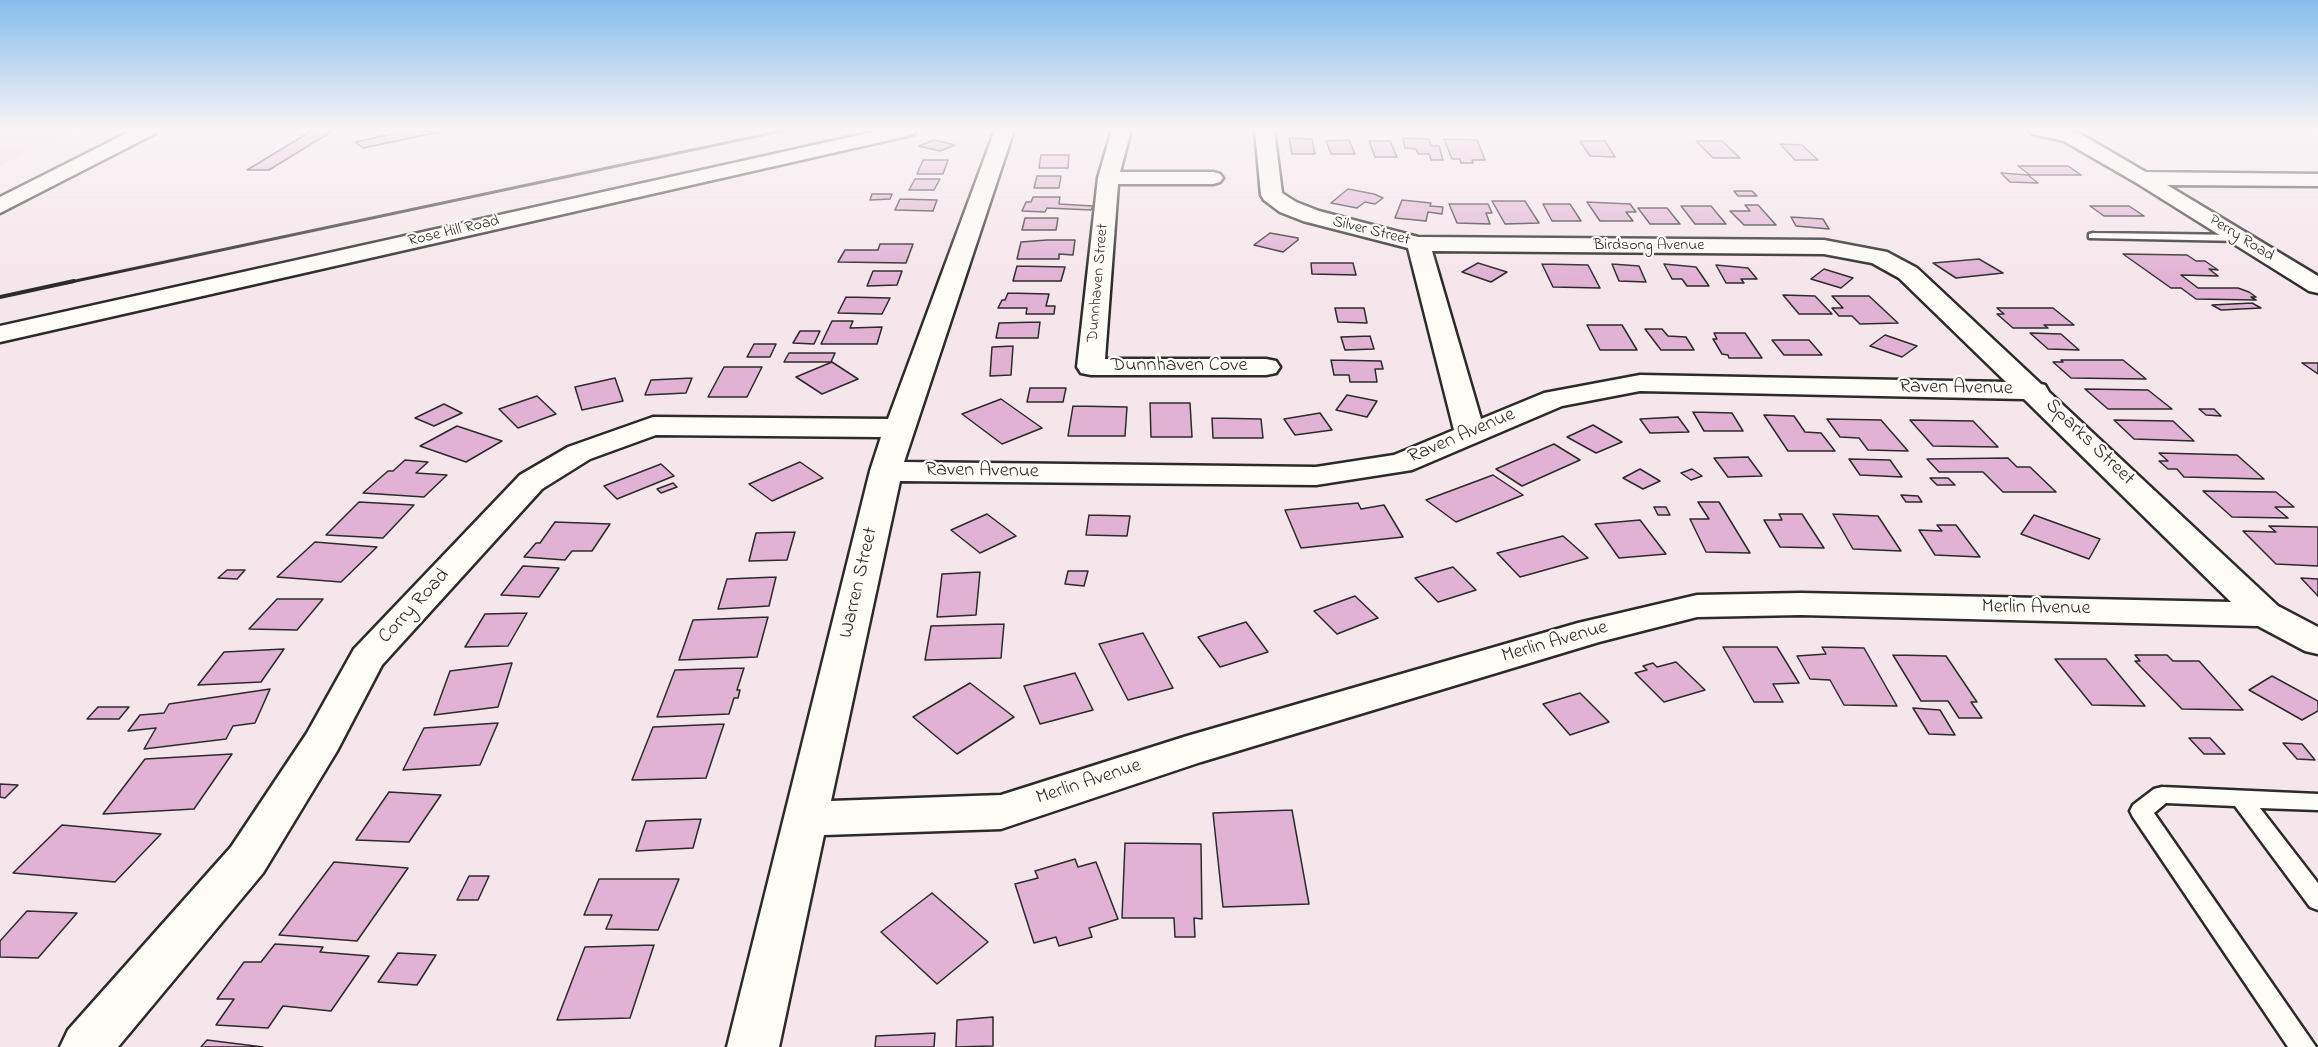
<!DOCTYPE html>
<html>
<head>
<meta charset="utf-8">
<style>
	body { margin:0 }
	canvas { display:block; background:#f5e6ec }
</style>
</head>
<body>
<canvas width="2318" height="1047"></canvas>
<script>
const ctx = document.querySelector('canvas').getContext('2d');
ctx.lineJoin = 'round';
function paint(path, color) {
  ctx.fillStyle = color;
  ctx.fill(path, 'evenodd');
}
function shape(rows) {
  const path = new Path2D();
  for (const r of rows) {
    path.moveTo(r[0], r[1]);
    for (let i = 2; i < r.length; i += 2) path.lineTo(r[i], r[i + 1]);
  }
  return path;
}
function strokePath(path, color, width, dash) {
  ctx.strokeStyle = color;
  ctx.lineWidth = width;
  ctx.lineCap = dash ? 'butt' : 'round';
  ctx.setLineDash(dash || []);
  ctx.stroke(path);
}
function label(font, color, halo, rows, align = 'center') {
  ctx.font = font + ' "Indie Flower",sans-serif';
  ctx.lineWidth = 4.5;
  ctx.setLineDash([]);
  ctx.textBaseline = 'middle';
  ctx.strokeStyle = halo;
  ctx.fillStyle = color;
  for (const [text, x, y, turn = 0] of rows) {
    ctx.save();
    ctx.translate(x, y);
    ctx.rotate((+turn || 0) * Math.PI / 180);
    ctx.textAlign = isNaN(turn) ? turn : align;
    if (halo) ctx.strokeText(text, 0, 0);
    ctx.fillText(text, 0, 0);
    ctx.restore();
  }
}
paint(shape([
	[0,130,75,130,0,165]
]), '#efd6e5');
const building = shape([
	[313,130,334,130,269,170,247,170,313,130],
	[411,130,440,132,363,148,355,142,411,130],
	[1289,138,1312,139,1315,154,1292,154,1289,138],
	[1403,138,1429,139,1431,146,1439,146,1443,160,1431,160,1429,154,1418,154,1416,149,1405,148,1403,138],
	[1444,139,1477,140,1485,160,1472,160,1473,163,1461,163,1460,159,1452,159,1444,139],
	[934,140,955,145,940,151,919,146,934,140],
	[1349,140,1355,154,1331,154,1326,141,1349,140],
	[1369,141,1390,141,1397,157,1375,157,1369,141],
	[1580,141,1605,141,1615,157,1590,156,1580,141],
	[1696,141,1722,141,1740,158,1713,158,1696,141],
	[1780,144,1802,145,1818,160,1795,160,1780,144],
	[1041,155,1069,155,1068,168,1039,168,1041,155],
	[923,160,948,160,943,174,917,174,923,160],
	[2018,166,2068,166,2081,175,2030,175,2018,166],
	[2001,173,2028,175,2038,183,2010,182,2001,173],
	[1037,176,1061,176,1059,188,1034,188,1037,176],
	[915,179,940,179,934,190,909,190,915,179],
	[1348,189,1374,194,1383,198,1375,204,1365,202,1357,208,1331,203,1348,189],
	[1734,191,1752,191,1757,196,1738,196,1734,191],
	[872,194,892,194,890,199,870,200,872,194],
	[1033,197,1060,197,1059,204,1093,206,1091,210,1047,208,1045,212,1022,211,1026,202,1031,202,1033,197],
	[900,199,937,200,933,211,895,210,900,199],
	[1402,200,1431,203,1430,206,1443,207,1442,214,1428,212,1426,221,1395,218,1402,200],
	[1492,201,1525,201,1539,223,1505,224,1492,201],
	[1587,202,1630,204,1636,212,1626,212,1633,221,1600,221,1587,202],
	[1449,204,1488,204,1492,213,1486,213,1490,224,1457,223,1449,204],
	[1543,204,1570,204,1581,221,1552,221,1543,204],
	[1745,205,1758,205,1776,225,1744,225,1730,211,1750,211,1745,205],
	[1681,206,1711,206,1726,224,1695,224,1681,206],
	[2090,206,2129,206,2144,216,2104,216,2090,206],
	[1638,208,1667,208,1680,224,1650,224,1638,208],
	[1791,217,1823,219,1829,229,1796,226,1791,217],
	[1025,218,1058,218,1056,230,1022,230,1025,218],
	[1270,233,1298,238,1298,240,1283,252,1254,245,1270,233],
	[1047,240,1075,240,1073,255,1059,254,1059,259,1017,259,1021,242,1047,240],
	[880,244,913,244,906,263,838,262,845,250,878,250,880,244],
	[2123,254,2187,255,2196,261,2205,261,2218,270,2209,269,2218,276,2181,275,2198,288,2238,288,2249,292,2256,297,2251,297,2256,300,2196,299,2181,288,2171,288,2123,254],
	[1979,259,2003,273,1956,278,1933,263,1979,259],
	[1311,263,1353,263,1356,275,1312,274,1311,263],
	[1478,263,1507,272,1491,282,1462,272,1478,263],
	[1542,264,1588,265,1600,288,1553,287,1542,264],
	[1612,264,1639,266,1646,282,1619,281,1612,264],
	[1664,264,1696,267,1709,286,1687,286,1682,279,1672,279,1664,264],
	[1716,265,1748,268,1757,279,1741,279,1744,283,1726,283,1716,265],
	[1017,266,1065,267,1061,281,1013,281,1017,266],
	[1824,269,1853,278,1841,288,1811,279,1824,269],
	[873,271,902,271,897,285,867,286,873,271],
	[1008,293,1049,294,1046,306,1055,306,1054,314,1026,314,1027,308,998,308,1002,300,1005,300,1008,293],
	[1783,295,1815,296,1832,314,1799,314,1783,295],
	[1832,296,1869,296,1898,323,1860,324,1852,316,1839,316,1832,308,1843,308,1832,296],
	[846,297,890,298,882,314,838,313,846,297],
	[2252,303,2261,308,2221,310,2212,305,2252,303],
	[1335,308,1364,308,1367,323,1338,322,1335,308],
	[1997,308,2053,308,2074,325,2044,325,2048,328,2013,328,1997,314,2004,314,1997,308],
	[832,321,853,321,850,328,882,327,877,344,821,344,832,321],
	[1040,322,1038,338,996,338,999,323,1040,322],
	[1587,325,1622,325,1637,350,1600,350,1587,325],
	[1645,329,1662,329,1668,336,1686,337,1694,350,1661,350,1645,329],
	[800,331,820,331,814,344,793,343,800,331],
	[1714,333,1745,333,1762,358,1729,358,1728,355,1722,354,1713,339,1717,339,1714,333],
	[2030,333,2061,334,2079,350,2048,349,2030,333],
	[1885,335,1917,346,1902,357,1870,346,1885,335],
	[1370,336,1374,349,1345,350,1341,337,1370,336],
	[1772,340,1809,340,1822,355,1784,355,1772,340],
	[754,344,776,344,770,357,747,357,754,344],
	[1013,346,1011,375,990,376,992,347,1013,346],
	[789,353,835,353,831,362,784,362,789,353],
	[1331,360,1381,361,1383,369,1375,369,1377,382,1350,382,1349,375,1334,375,1331,360],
	[2061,360,2123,360,2146,379,2071,378,2053,362,2063,362,2061,360],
	[832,362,858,379,822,394,796,377,832,362],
	[2302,363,2318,363,2318,374,2302,363],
	[724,367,762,367,747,397,708,397,724,367],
	[615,378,623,401,582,410,575,387,615,378],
	[692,378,686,393,645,395,651,380,692,378],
	[1030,388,1066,388,1063,402,1027,402,1030,388],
	[2085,389,2148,390,2172,409,2108,409,2085,389],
	[1347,395,1377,401,1367,417,1336,410,1347,395],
	[537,396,556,414,518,428,499,409,537,396],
	[1001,399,1042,428,1002,444,962,414,1001,399],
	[1150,403,1190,403,1192,437,1151,437,1150,403],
	[444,404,462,413,434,426,415,418,444,404],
	[1073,406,1127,407,1125,436,1068,436,1073,406],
	[2199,409,2214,409,2221,416,2206,415,2199,409],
	[1693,412,1732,413,1743,431,1704,431,1693,412],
	[1320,413,1332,430,1295,435,1284,419,1320,413],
	[1764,415,1794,416,1805,432,1821,433,1835,451,1788,451,1764,415],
	[1678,417,1689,432,1650,433,1640,419,1678,417],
	[1212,418,1261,419,1263,438,1213,438,1212,418],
	[1827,419,1881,420,1908,451,1868,450,1859,438,1840,437,1827,419],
	[1910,420,1973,421,1998,447,1933,446,1910,420],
	[2114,420,2173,421,2194,441,2134,439,2114,420],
	[1593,425,1622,442,1596,453,1567,437,1593,425],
	[457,426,502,441,466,462,420,446,457,426],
	[1554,444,1580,460,1522,486,1496,469,1554,444],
	[2159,453,2237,455,2264,479,2184,477,2177,469,2168,469,2159,461,2168,461,2159,453],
	[1748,457,1762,476,1728,477,1714,458,1748,457],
	[2008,458,2017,467,2030,467,2056,492,2003,492,1983,472,1939,472,1927,459,2008,458],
	[1849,459,1890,460,1902,477,1860,475,1849,459],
	[405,460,428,462,416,473,447,475,424,497,363,493,388,471,393,471,405,460],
	[800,462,823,478,772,501,749,484,800,462],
	[661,464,674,476,617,499,604,486,661,464],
	[1640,469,1660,481,1643,489,1623,478,1640,469],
	[1692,469,1702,476,1691,480,1681,473,1692,469],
	[1493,475,1523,495,1456,522,1426,500,1493,475],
	[1930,478,1948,478,1955,485,1937,485,1930,478],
	[673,483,677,487,661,493,657,489,673,483],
	[2203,491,2276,492,2294,507,2275,507,2288,518,2232,517,2203,491],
	[1901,495,1918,496,1922,502,1906,502,1901,495],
	[359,502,414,505,383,538,326,535,359,502],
	[1698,502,1719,502,1750,553,1706,552,1690,519,1709,519,1698,502],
	[1358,503,1361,509,1384,505,1403,537,1301,548,1285,510,1358,503],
	[1654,507,1666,507,1670,515,1658,515,1654,507],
	[987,514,1016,536,980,553,951,530,987,514],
	[1779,514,1802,514,1824,548,1780,547,1764,520,1782,520,1779,514],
	[1833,514,1878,516,1901,551,1853,549,1833,514],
	[1089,515,1130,516,1127,536,1086,535,1089,515],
	[2034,515,2100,539,2089,559,2021,534,2034,515],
	[1640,520,1666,554,1619,558,1595,524,1640,520],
	[555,522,610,524,592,551,572,551,565,560,524,557,536,543,540,543,555,522],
	[1937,525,1956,525,1980,557,1935,555,1919,530,1942,531,1937,525],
	[2269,526,2318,527,2318,566,2276,564,2243,531,2276,532,2269,526],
	[795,532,787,560,749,561,756,533,795,532],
	[1563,536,1588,558,1520,577,1497,553,1563,536],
	[315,542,377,547,341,582,277,577,315,542],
	[523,566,559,568,539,597,501,595,523,566],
	[1453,567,1476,590,1438,602,1415,578,1453,567],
	[227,570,245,570,237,579,218,578,227,570],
	[1068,571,1088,571,1084,586,1065,584,1068,571],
	[980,572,976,615,937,617,942,574,980,572],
	[776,577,769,606,718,609,727,579,776,577],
	[2301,578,2318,579,2318,596,2301,578],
	[1355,596,1378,618,1337,634,1314,611,1355,596],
	[277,599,323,599,297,630,249,629,277,599],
	[527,613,508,646,465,647,485,614,527,613],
	[768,617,757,657,679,660,693,620,768,617],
	[1246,622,1268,652,1220,667,1198,637,1246,622],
	[1004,624,1001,658,925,660,931,626,1004,624],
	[1143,633,1173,688,1128,700,1099,644,1143,633],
	[1723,647,1777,647,1799,683,1773,684,1783,702,1754,702,1723,647],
	[1822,647,1864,648,1897,706,1844,705,1830,680,1810,679,1797,656,1826,654,1822,647],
	[284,649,261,682,198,685,224,652,284,649],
	[1893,655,1946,656,1977,702,1971,702,1982,718,1959,718,1948,701,1921,701,1893,655],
	[2135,655,2167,655,2173,661,2199,661,2243,710,2182,709,2135,661,2140,661,2135,655],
	[2055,659,2106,659,2145,706,2092,705,2055,659],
	[1676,662,1705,690,1664,702,1635,673,1647,670,1643,666,1653,663,1657,667,1676,662],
	[512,663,498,707,434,715,450,671,512,663],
	[744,668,737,690,740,690,738,698,734,698,729,714,657,717,675,670,744,668],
	[1075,673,1093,710,1040,724,1024,686,1075,673],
	[2272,676,2318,701,2318,711,2302,720,2249,690,2272,676],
	[970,683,1014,717,957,754,913,717,970,683],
	[270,689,255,723,233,726,226,739,144,749,156,728,128,731,140,715,164,713,169,704,270,689],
	[1580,693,1609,722,1570,735,1543,704,1580,693],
	[98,707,129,707,119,719,87,719,98,707],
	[1913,708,1940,710,1955,735,1929,734,1913,708],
	[498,723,480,765,403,770,424,728,498,723],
	[724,724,706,778,632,780,653,727,724,724],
	[2189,738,2210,738,2225,754,2204,754,2189,738],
	[2283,743,2302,744,2315,760,2297,759,2283,743],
	[232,754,194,809,103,814,145,759,232,754],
	[0,784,18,785,5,798,0,797,0,784],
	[389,792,441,795,409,842,356,840,389,792],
	[1292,810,1309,904,1223,907,1213,813,1292,810],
	[701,819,693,848,636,851,646,821,701,819],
	[62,825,161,834,115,882,13,873,62,825],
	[1125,843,1201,844,1202,919,1194,918,1195,937,1175,937,1174,918,1122,918,1125,843],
	[1075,859,1078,867,1096,862,1118,919,1089,928,1092,937,1059,946,1056,937,1034,943,1015,884,1038,878,1035,871,1075,859],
	[334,862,408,868,357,941,279,935,334,862],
	[469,876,489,876,478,900,457,900,469,876],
	[599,879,679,879,658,930,606,929,612,915,584,915,599,879],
	[932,893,988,942,937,984,881,932,932,893],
	[27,911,77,913,38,958,0,957,0,941,27,911],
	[275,944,323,947,320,952,369,956,331,1011,283,1006,268,1028,216,1025,234,999,217,999,244,962,261,962,275,944],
	[654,945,630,1018,557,1020,585,947,654,945],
	[398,953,436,955,417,985,378,982,398,953],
	[993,1017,993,1046,956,1047,957,1020,993,1017],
	[935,1033,934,1047,875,1047,876,1036,935,1033],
	[207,1040,263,1047,201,1047,207,1040]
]);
paint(building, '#e1b2d4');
strokePath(building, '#2b2b2b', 1.5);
const service = shape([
	[2093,233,2241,235,2247,238,2241,241,2089,238,2089,234,2093,233],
	[2162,787,2318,794,2318,810,2260,808,2318,883,2318,910,2310,907,2235,806,2166,803,2154,813,2316,1047,2288,1047,2133,817,2130,811,2133,805,2154,789,2162,787]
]);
const minor = shape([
	[882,130,917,130,914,134,907,136,0,342,0,326,882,130],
	[995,130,1014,130,904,462,1316,467,1394,455,1454,430,1408,248,1303,221,1280,212,1264,200,1261,195,1255,130,1274,130,1282,193,1296,202,1319,211,1418,237,1824,240,1887,252,1917,268,2041,384,2045,385,2049,392,2278,606,2318,627,2318,654,2305,651,2258,626,1801,615,1697,617,1599,642,1201,762,1001,829,824,835,779,1047,727,1047,870,471,881,437,656,435,590,459,542,489,382,665,337,751,263,873,118,1047,60,1047,68,1030,231,847,307,733,354,649,520,475,568,447,653,417,888,419,995,130],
	[1432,251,1824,254,1872,263,1899,278,2006,382,1640,375,1544,393,1481,419,1432,251],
	[1640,391,2024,399,2231,602,1801,593,1697,595,1578,623,1187,736,1001,795,831,801,900,481,1316,485,1412,470,1562,406,1640,391],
	[1112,130,1131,130,1120,172,1213,172,1220,174,1223,178,1220,182,1213,184,1118,184,1105,359,1266,359,1276,361,1280,367,1276,373,1266,375,1091,375,1081,373,1077,367,1098,178,1112,130]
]);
const tertiary = shape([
	[2029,130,2077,132,2149,174,2152,178,2149,182,2142,184,2135,182,2064,141,2032,134,2029,130]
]);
const secondary = shape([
	[2142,172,2318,174,2318,186,2167,185,2318,276,2318,293,2309,291,2135,182,2132,178,2135,174,2142,172]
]);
const primary = shape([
	[133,130,157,130,154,134,0,213,0,197,133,130]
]);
strokePath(service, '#2b2b2b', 5);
strokePath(minor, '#2b2b2b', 5);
strokePath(tertiary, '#2b2b2b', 5);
strokePath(secondary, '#2b2b2b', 5);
strokePath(primary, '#2b2b2b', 5);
paint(service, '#fdfcf7');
paint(minor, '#fdfcf7');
paint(tertiary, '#fdfcf7');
paint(secondary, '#fdfcf7');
paint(primary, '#fdfcf7');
strokePath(shape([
	[66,283,786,130]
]), '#2b2b2b', 3);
strokePath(shape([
	[0,297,74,281]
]), '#2b2b2b', 4);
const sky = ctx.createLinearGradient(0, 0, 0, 276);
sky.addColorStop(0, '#86bdec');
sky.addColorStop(0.47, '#faf4f6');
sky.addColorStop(1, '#faf4f600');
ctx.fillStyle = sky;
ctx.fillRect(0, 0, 2318, 276);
label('16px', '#2b2b2b', '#fdfcf7', [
	["Rose Hill Road",454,232,-13],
	["Silver Street",1371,232,14],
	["Perry Road",2241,239,32],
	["Birdsong Avenue",1649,246],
	["Dunnhaven Street",1099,283,-85]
]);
label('20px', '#2b2b2b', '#fdfcf7', [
	["Dunnhaven Cove",1179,367],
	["Raven Avenue",1956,389,1],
	["Raven Avenue",1462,437,-23],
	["Sparks Street",2089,443,44],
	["Raven Avenue",982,472,1],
	["Warren Street",860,583,-77],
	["Corry Road",415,607,-47],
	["Merlin Avenue",2036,609,1],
	["Merlin Avenue",1555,643,-16],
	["Merlin Avenue",1089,783,-18]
]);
</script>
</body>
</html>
